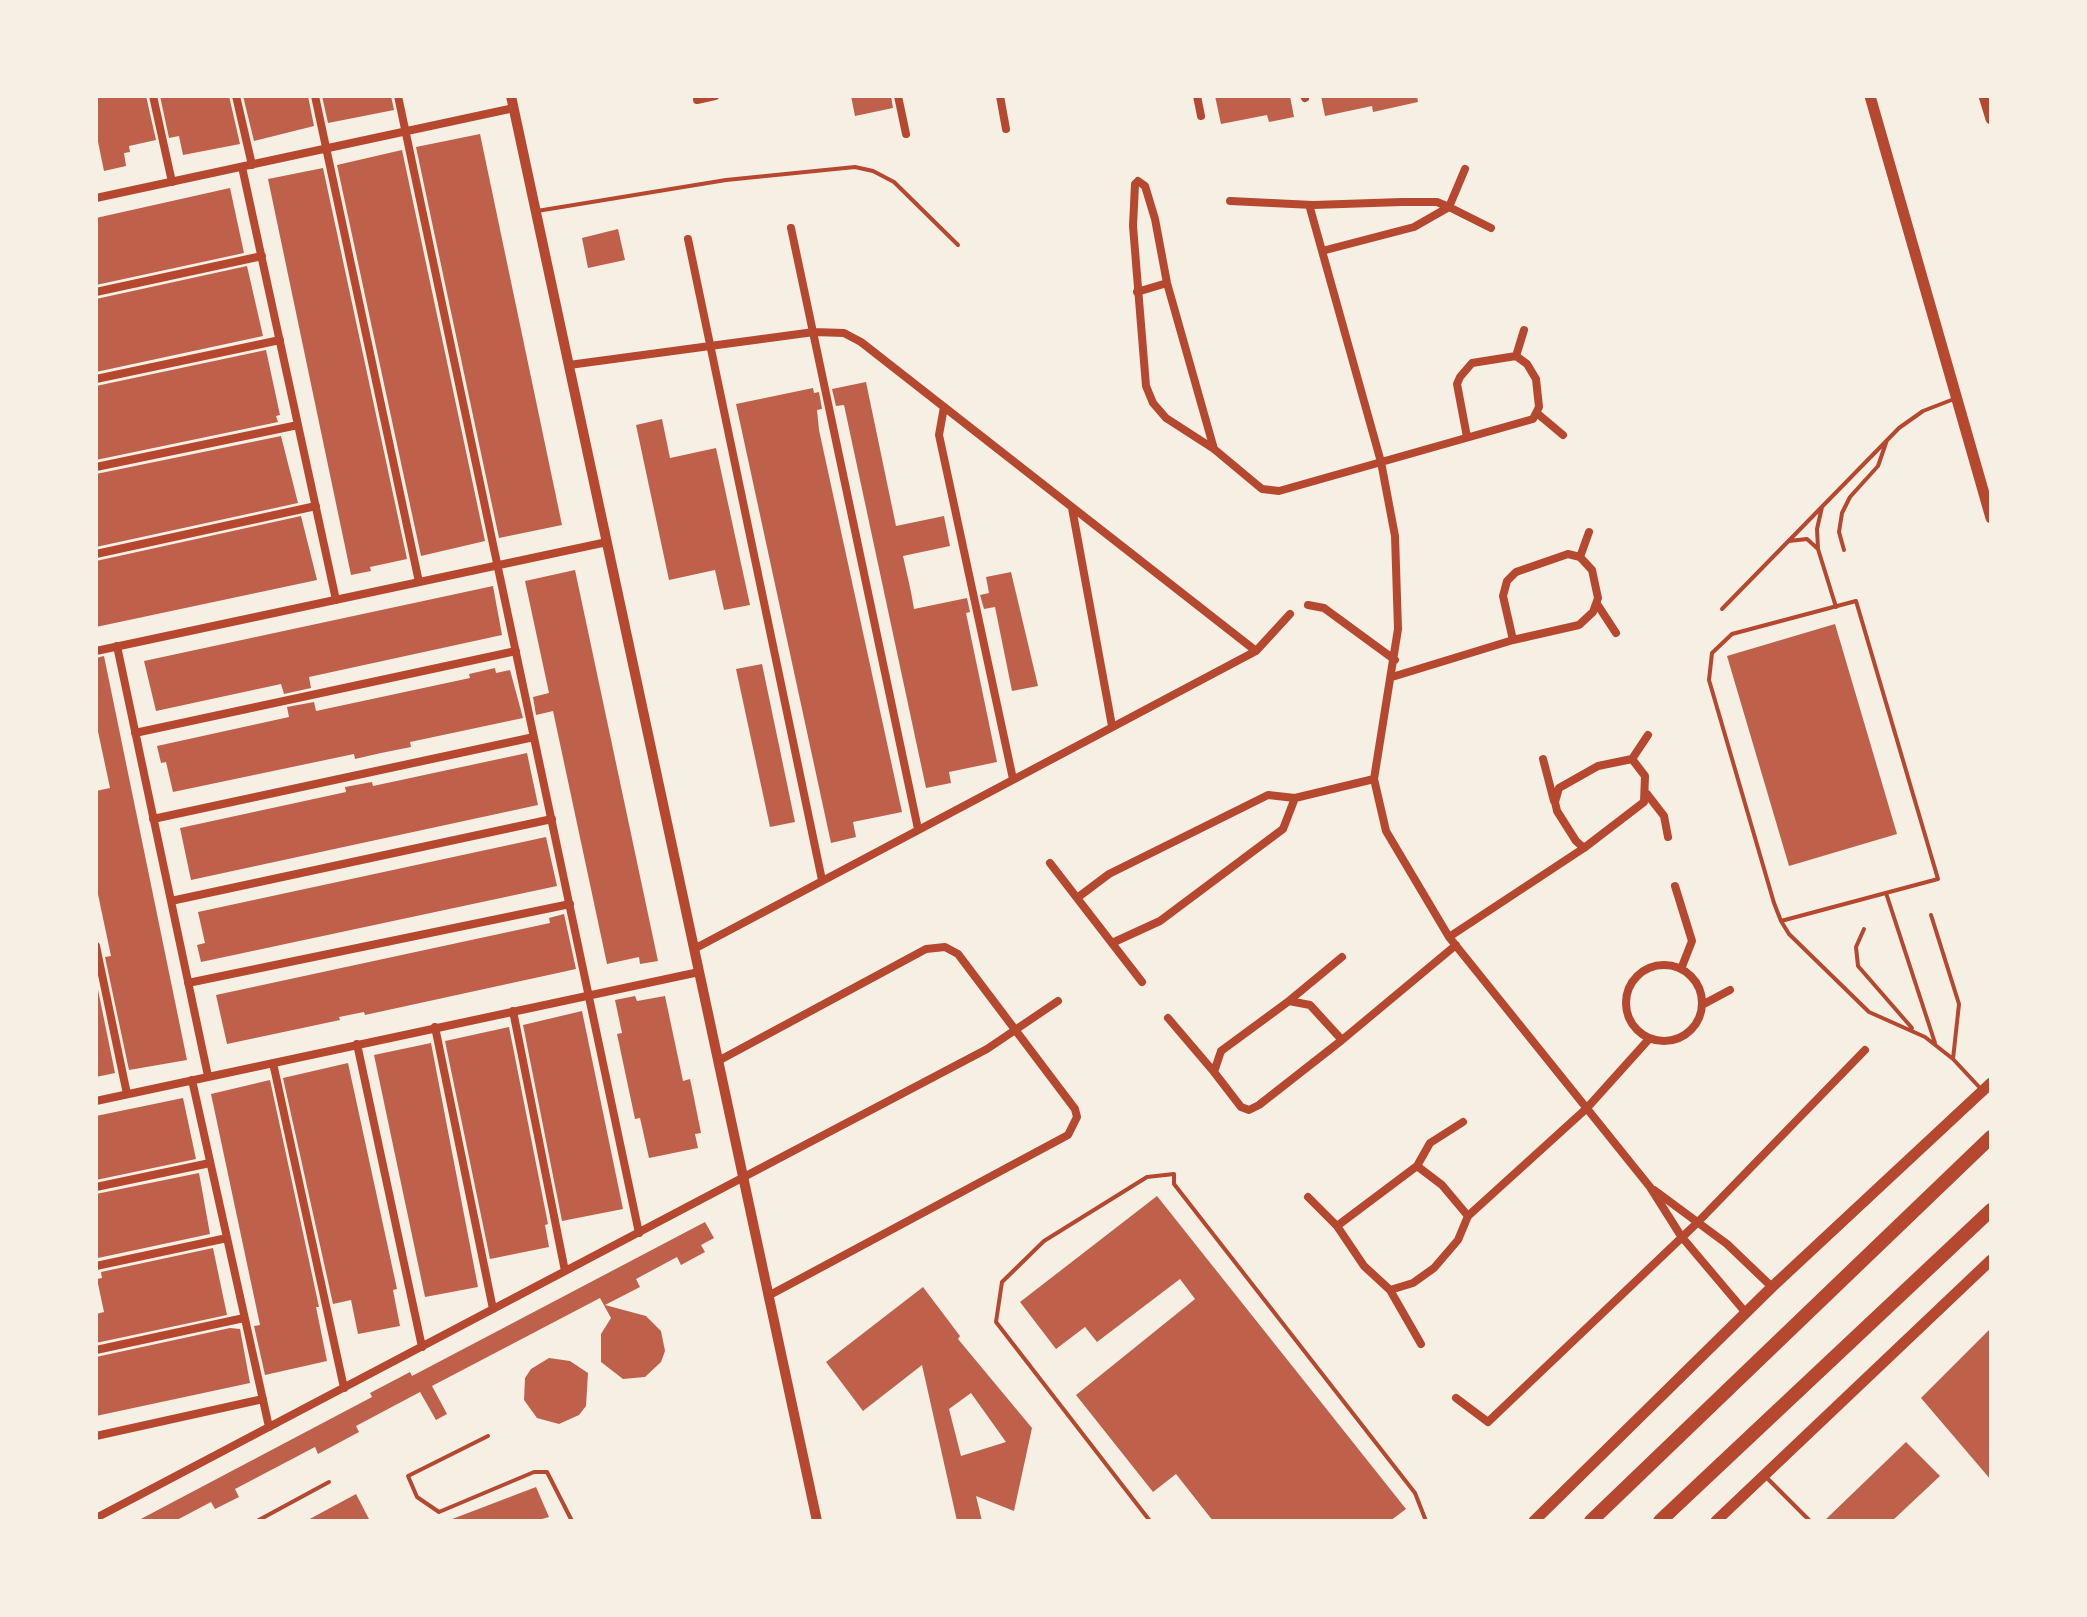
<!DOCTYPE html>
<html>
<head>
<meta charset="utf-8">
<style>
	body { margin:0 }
	#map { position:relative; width:2087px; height:1617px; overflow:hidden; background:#f6efe4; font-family:"Roboto Serif",serif }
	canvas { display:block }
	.frame { position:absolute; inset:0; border:98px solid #f6efe4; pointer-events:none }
</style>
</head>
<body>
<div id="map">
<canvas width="2087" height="1617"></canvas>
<div class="frame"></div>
</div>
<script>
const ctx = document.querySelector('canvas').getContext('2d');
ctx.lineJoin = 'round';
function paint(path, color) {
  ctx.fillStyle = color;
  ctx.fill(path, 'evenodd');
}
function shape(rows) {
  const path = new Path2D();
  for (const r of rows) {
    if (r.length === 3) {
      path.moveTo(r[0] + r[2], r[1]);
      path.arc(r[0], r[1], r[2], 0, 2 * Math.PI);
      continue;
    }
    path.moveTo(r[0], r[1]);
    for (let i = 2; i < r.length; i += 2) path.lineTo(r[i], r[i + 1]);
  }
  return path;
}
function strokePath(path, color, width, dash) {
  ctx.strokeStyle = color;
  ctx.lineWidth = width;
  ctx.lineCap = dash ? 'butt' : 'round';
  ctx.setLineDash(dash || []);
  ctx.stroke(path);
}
paint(shape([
	[96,96,146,96,156,140,129,146,130,152,124,153,126,166,104,171,96,132],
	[160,96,229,96,240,144,183,155,179,136,169,138],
	[243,96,308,96,314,126,254,141],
	[322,96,391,96,394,110,328,123],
	[851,96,891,96,893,108,855,116],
	[1215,96,1290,96,1294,117,1269,122,1267,115,1221,124],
	[1321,96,1417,96,1418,102,1373,112,1372,106,1325,116],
	[480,134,562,525,499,538,416,147],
	[402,150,485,541,421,556,337,165],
	[323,168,407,559,370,567,371,571,351,575,268,179],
	[230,188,244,253,96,285,96,218],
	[618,229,625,260,588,268,582,238],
	[247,266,263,336,96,372,96,299],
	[266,350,280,415,276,416,278,422,96,460,96,386],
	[866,382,896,526,944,516,950,546,903,556,911,592,914,609,967,598,970,612,966,613,997,762,949,772,951,783,926,788,844,405,836,406,832,389],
	[813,388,814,393,819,392,822,409,817,410,819,430,902,812,853,822,856,837,831,843,736,404],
	[662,419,670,458,716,448,750,605,724,610,715,570,669,580,636,425],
	[281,436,298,503,96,547,96,474],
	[301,516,317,580,96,627,96,561],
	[575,570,658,961,640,964,639,957,607,964,553,711,536,715,533,697,549,693,525,581],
	[1011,572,1038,686,1012,691,995,607,984,609,980,595,989,593,986,577],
	[493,586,502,635,309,677,311,688,284,694,281,684,156,711,144,661],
	[1835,624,1897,834,1789,866,1727,656],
	[104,656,187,1060,129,1070,105,957,111,956,96,885,96,791,110,788,96,722,96,658],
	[762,664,795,822,770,827,736,669],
	[495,668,496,673,510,670,523,718,410,742,411,747,381,753,355,759,354,754,173,792,166,762,161,763,157,746,289,717,287,707,314,702,316,711,470,678,469,674],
	[527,753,538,805,191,880,180,828,346,792,345,787,372,782,373,786],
	[546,837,557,886,201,962,197,945,205,943,198,912],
	[564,914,576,969,365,1015,364,1012,339,1017,340,1020,227,1044,216,995,550,923,549,918],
	[96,980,115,1073,96,1077],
	[635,996,637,1001,665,996,683,1081,690,1079,693,1093,701,1133,695,1134,698,1148,649,1158,640,1118,635,1119,617,1034,622,1033,615,1000],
	[582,1011,623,1209,562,1221,523,1025],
	[509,1027,548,1224,545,1225,549,1247,490,1259,445,1041],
	[431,1043,478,1287,425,1297,374,1055],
	[348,1063,397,1289,393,1290,400,1326,358,1334,351,1300,333,1304,283,1078],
	[270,1080,319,1307,316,1307,327,1361,265,1375,254,1326,260,1325,211,1094],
	[183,1098,196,1159,96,1180,96,1116],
	[199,1173,210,1234,98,1258,96,1194],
	[1157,1196,1406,1509,1390,1521,1213,1521,1176,1474,1153,1492,1076,1395,1195,1299,1180,1279,1097,1342,1085,1327,1056,1349,1020,1302],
	[705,1222,714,1238,701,1245,705,1252,681,1265,677,1257,636,1279,640,1287,605,1305,646,1316,661,1331,665,1351,661,1362,645,1377,623,1379,601,1362,601,1334,611,1318,600,1298,432,1386,447,1414,436,1420,420,1392,356,1426,359,1432,318,1454,315,1447,235,1489,239,1497,215,1509,211,1502,175,1521,137,1521,372,1397,370,1393,410,1372,412,1376],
	[213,1248,227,1315,96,1343,96,1314,104,1312,97,1279,102,1278,101,1272],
	[923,1287,960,1336,958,1339,1032,1428,1014,1511,976,1496,982,1521,957,1521,922,1365,863,1411,826,1362],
	[971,1393,1006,1442,961,1456,949,1409],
	[230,1328,240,1329,250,1383,96,1416,96,1357],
	[1991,1328,1991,1480,1921,1398],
	[549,1358,570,1361,588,1373,586,1406,579,1415,559,1424,537,1418,524,1400,525,1378,531,1369],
	[1906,1442,1940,1476,1892,1521,1824,1521],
	[536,1487,549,1517,535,1521,447,1521],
	[356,1494,370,1521,306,1521]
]), '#bf614a');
strokePath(shape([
	[537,211,726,180,855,167,873,171,894,182,958,245],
	[1789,541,1807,539,1818,549,1817,529,1822,507],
	[1818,549,1836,607],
	[1844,550,1839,532,1842,513,1850,497,1878,466,1887,440],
	[1722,609,1899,428,1923,411,1954,399],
	[1886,893,1935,1043],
	[1931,915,1959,1004,1953,1059],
	[1781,921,1938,879,1856,601,1732,634,1712,653,1709,680,1774,903,1781,921,1789,934,1869,1012,1925,1037,1953,1059,1981,1089],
	[1864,929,1856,947,1858,966,1912,1028],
	[488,1436,408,1476,417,1497,439,1512,534,1472,547,1472,572,1521],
	[1766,1477,1810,1521],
	[257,1521,329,1482],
	[1150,1521,996,1322,1002,1282,1044,1241,1147,1177,1174,1174,1174,1184,1415,1493,1426,1521]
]), '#b5482f', 4);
strokePath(shape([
	[153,96,172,182],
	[236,96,252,165],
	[315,96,419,582],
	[398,96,639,1233],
	[898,96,906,134],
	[1000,96,1006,129],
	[1197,96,1201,116],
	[1304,96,1305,98],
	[697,100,715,96],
	[242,167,336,600],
	[1465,169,1449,207,1491,228],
	[96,198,514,108],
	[1230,201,1313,205],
	[791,228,918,829],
	[688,239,822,880],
	[1322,251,1414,227,1449,207,1437,202,1402,202,1313,205,1310,208,1381,462,1395,536,1398,629,1374,779,1386,831,1449,937,1650,1187,1681,1236,1746,1313],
	[96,292,262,256],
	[1137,292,1167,283],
	[1516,356,1524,330],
	[569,365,814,332,844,333,861,342,1256,651],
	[96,379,280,340],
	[944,407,939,435,1013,779],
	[1538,414,1563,435],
	[1214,449,1167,283,1155,219,1145,186,1138,181,1135,184,1133,226,1146,386,1153,403,1166,418,1214,449,1262,489,1279,491,1533,419,1539,407,1536,379,1527,364,1516,356,1472,363,1460,377,1457,384,1467,437],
	[96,467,298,425],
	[1072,508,1112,726],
	[96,554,316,506],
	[1568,554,1580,557,1592,570,1598,598,1593,612,1579,625,1513,640,1503,596,1507,581,1516,572,1568,554],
	[1580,557,1589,532],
	[1597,604,1616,633],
	[1308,605,1324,608,1395,660],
	[117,646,208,1076],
	[96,651,607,542],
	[1392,677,1513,640],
	[135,733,516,651],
	[1543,759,1554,801],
	[1632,759,1645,776,1644,802,1584,848,1576,841,1557,811,1555,802,1559,788,1598,766,1632,759,1648,735],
	[1647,794,1664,816,1668,837],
	[1295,798,1374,779],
	[153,819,534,737],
	[1050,863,1077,898],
	[1675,886,1692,941,1681,969],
	[171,901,552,819],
	[1449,937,1584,848],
	[1112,943,1160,921,1283,829,1295,798,1268,795,1109,874,1077,898,1142,982],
	[96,946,127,1094],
	[694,949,1256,651,1290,614],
	[1664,1003,38],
	[188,983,570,904],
	[1290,1000,1342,957],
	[1702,1005,1730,990],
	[513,1011,565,1271],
	[1168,1018,1214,1072],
	[435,1027,493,1309],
	[1342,1040,1310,1005,1289,1001,1221,1051,1214,1072,1241,1107,1249,1110,1259,1105,1342,1040,1456,945],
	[357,1044,422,1347],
	[718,1061,926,949,945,947,958,954,1075,1109,1077,1117,1068,1135,768,1296],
	[273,1063,344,1388],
	[192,1080,269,1427],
	[96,1101,699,972],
	[1417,1166,1430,1143,1463,1122],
	[96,1187,210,1163],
	[1654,1190,1727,1244,1772,1287],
	[1308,1197,1337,1226],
	[1468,1216,1442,1185,1417,1166,1337,1226,1364,1266,1390,1290,1413,1283,1434,1268,1458,1240,1468,1216,1587,1108,1649,1039],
	[96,1266,227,1238],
	[1390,1290,1421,1344],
	[96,1350,244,1318],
	[1456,1398,1488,1422,1697,1223,1865,1050],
	[96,1436,263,1399],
	[96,1518,987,1049,1058,1001]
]), '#b5482f', 8);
strokePath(shape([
	[511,96,817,1521]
]), '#b5482f', 10);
strokePath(shape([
	[1870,96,1991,518],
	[1984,96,1991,119],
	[1534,1521,1772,1287,1991,1083],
	[1716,1521,1991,1260]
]), '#b5482f', 11);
strokePath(shape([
	[1591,1521,1991,1137],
	[1660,1521,1991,1210]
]), '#b5482f', 14);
</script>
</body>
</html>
